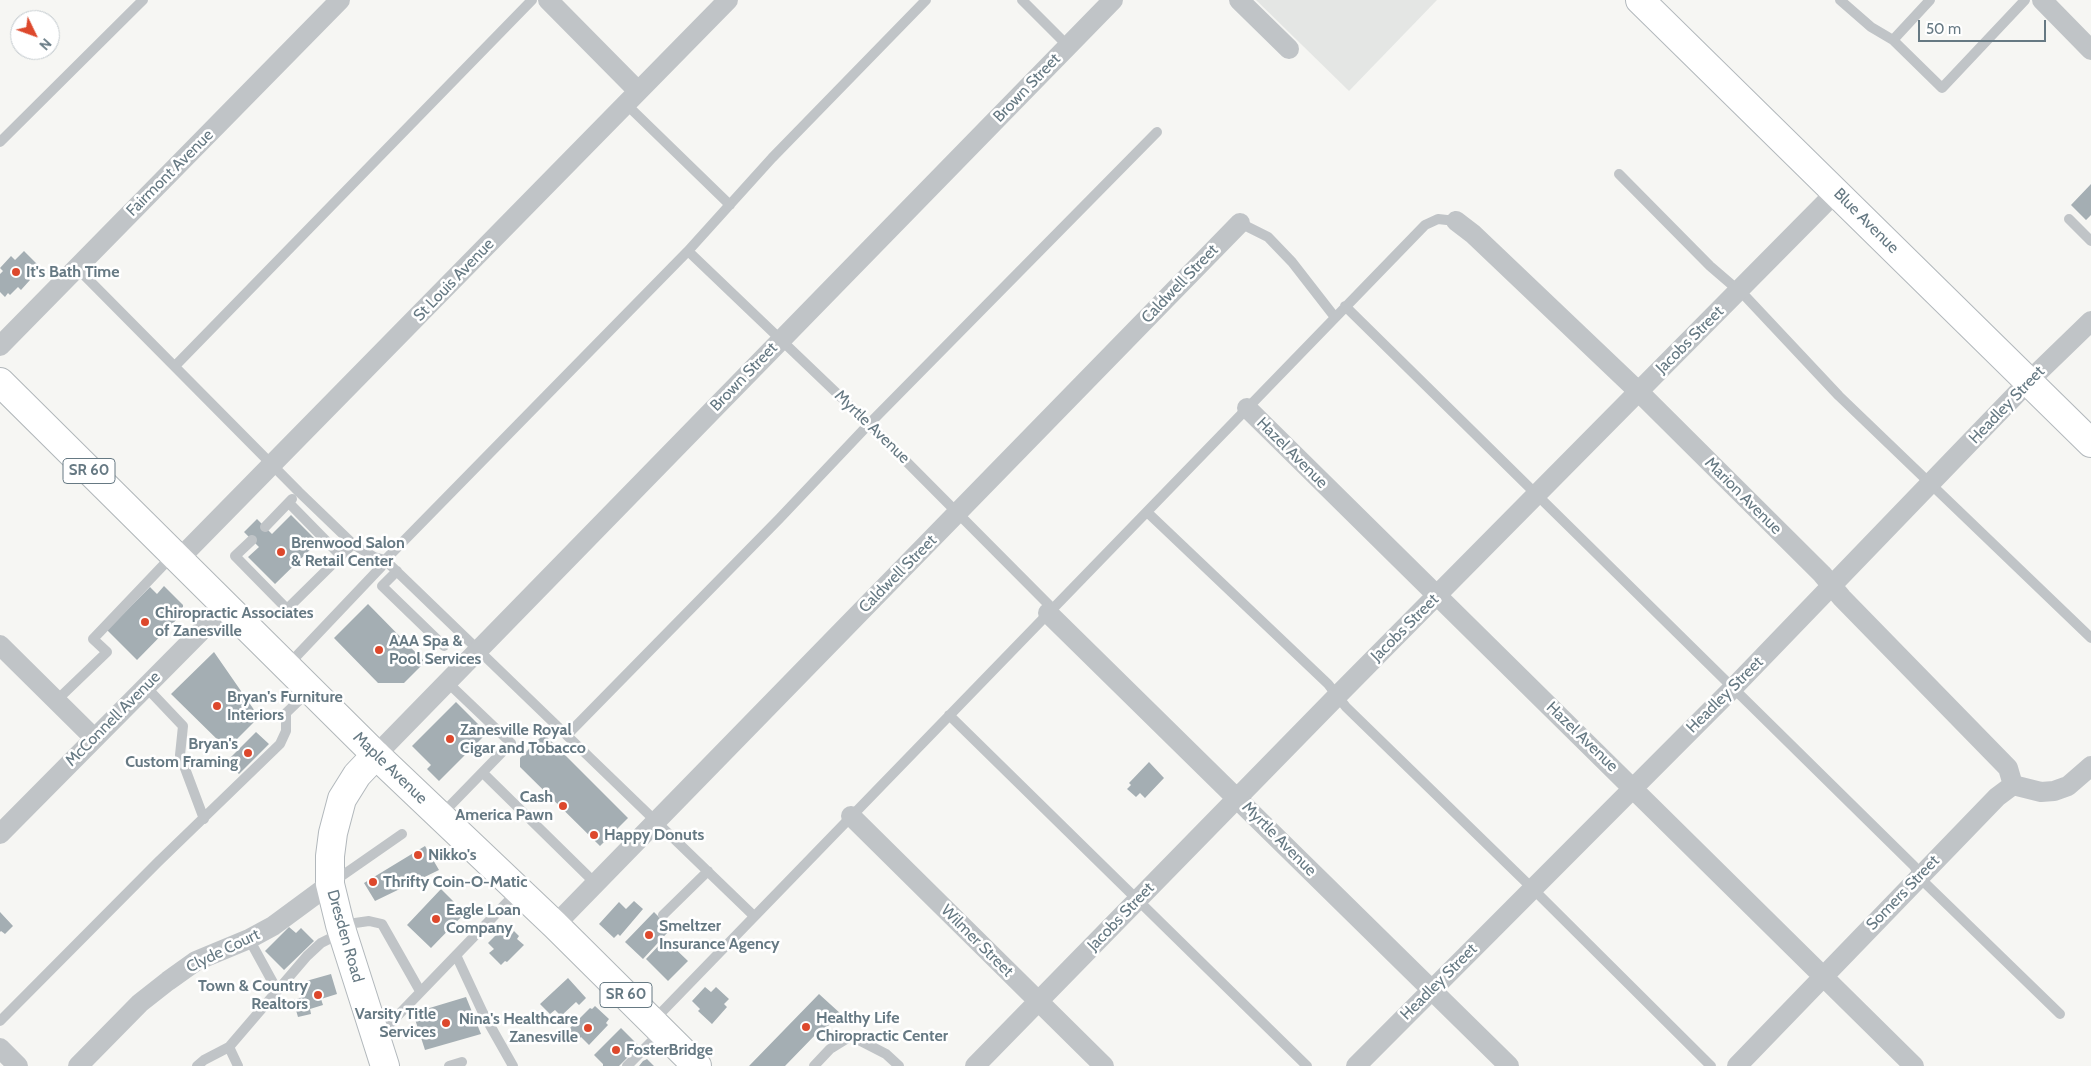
<!DOCTYPE html>
<html>
<head>
<meta charset="utf-8">
<style>
	body { margin:0 }
	#map { position:relative; width:2091px; height:1066px; overflow:hidden; background:#f6f6f3; font-family:Cabin,sans-serif }
	canvas { display:block }
	.north { position:absolute; left:10px; top:10px; width:50px; height:50px; box-sizing:border-box; background:#fff; border:1px solid #c2c9cd; border-radius:50%; rotate:132deg; font-size:14px; font-weight:700; line-height:20px; text-align:center; color:#667983 }
	.north::after { content:''; display:block; margin:auto; width:18px; height:22px; background:#dd482c; clip-path:polygon(50% 0,100% 100%,50% 72%,0 100%) }
	.scale { position:absolute; left:1918px; top:20px; width:128px; height:22px; box-sizing:border-box; border:2px solid #667983; border-top:0; padding-left:6px; font-size:15px; line-height:18px; white-space:nowrap; color:#667983; -webkit-text-stroke:4px #fff; paint-order:stroke }
</style>
</head>
<body>
<div id="map">
<canvas width="2091" height="1066"></canvas>
<div class="north">N</div>
<div class="scale">50 m</div>
</div>
<script>
const ctx = document.querySelector('canvas').getContext('2d');
ctx.lineJoin = 'round';
function paint(path, color) {
  ctx.fillStyle = color;
  ctx.fill(path, 'evenodd');
}
function shape(rows) {
  const path = new Path2D();
  for (const r of rows) {
    path.moveTo(r[0], r[1]);
    for (let i = 2; i < r.length; i += 2) path.lineTo(r[i], r[i + 1]);
  }
  return path;
}
function strokePath(path, color, width, dash) {
  ctx.strokeStyle = color;
  ctx.lineWidth = width;
  ctx.lineCap = dash ? 'butt' : 'round';
  ctx.setLineDash(dash || []);
  ctx.stroke(path);
}
function label(font, color, halo, rows, align = 'center') {
  ctx.font = font + ' Cabin,sans-serif';
  ctx.lineWidth = 5;
  ctx.setLineDash([]);
  ctx.textBaseline = 'middle';
  ctx.strokeStyle = halo;
  ctx.fillStyle = color;
  for (const [text, x, y, turn = 0] of rows) {
    ctx.save();
    ctx.translate(x, y);
    ctx.rotate((+turn || 0) * Math.PI / 180);
    ctx.textAlign = isNaN(turn) ? turn : align;
    if (halo) ctx.strokeText(text, 0, 0);
    ctx.fillText(text, 0, 0);
    ctx.restore();
  }
}
paint(shape([
	[1256,0,1437,0,1349,91]
]), '#e4e6e4');
paint(shape([
	[2091,184,2091,215,2086,220,2071,205],
	[24,251,38,265,27,277,30,280,21,290,18,287,10,295,8,293,5,297,0,292,0,274,3,271,0,268,11,256,15,260],
	[291,515,318,542,275,584,248,557,259,547,244,532,257,519,272,534],
	[164,586,183,605,183,613,137,660,107,630,150,587,157,594],
	[368,604,425,662,404,683,378,683,334,638],
	[214,652,259,717,227,749,171,694],
	[456,702,487,733,439,781,427,769,431,765,412,746],
	[256,732,269,744,239,774,232,768,230,770,227,766,229,764,227,761],
	[544,734,628,818,600,846,520,767,520,758],
	[1149,762,1164,778,1145,798,1140,793,1136,797,1127,789,1131,785,1129,783],
	[425,846,439,870,375,901,364,883],
	[441,889,465,913,431,948,407,925],
	[634,901,643,909,620,936,618,934,614,938,599,924,619,902,626,909],
	[0,912,13,926,5,934,1,931,0,932],
	[654,912,663,921,659,925,667,933,643,959,625,942],
	[289,927,296,933,301,928,314,941,284,970,265,951],
	[504,927,512,934,514,931,519,936,517,939,524,945,507,962,505,961,501,965,489,953,494,949,488,943],
	[665,939,688,961,668,981,646,959],
	[331,974,337,994,321,999,323,1005,310,1009,311,1014,298,1017,293,1000,303,997,299,983],
	[568,978,586,998,579,1005,576,1002,561,1016,555,1010,550,1014,540,1004],
	[705,987,711,992,716,987,729,999,724,1004,727,1007,712,1024,698,1011,700,1009,692,1001],
	[819,994,841,1014,834,1022,818,1032,785,1066,749,1066],
	[466,997,481,1034,425,1050,413,1013],
	[595,1006,609,1019,606,1023,608,1025,589,1045,581,1037,577,1041,567,1031,590,1008,592,1009],
	[621,1028,639,1046,619,1066,603,1066,603,1064,594,1055],
	[647,1059,654,1066,639,1066,643,1061]
]), '#a4aeb3');
const secondary = shape([
	[1640,0,2091,443],
	[376,755,357,775,342,799,333,833,330,856,330,884,340,925,385,1066]
]);
const primary = shape([
	[0,382,376,755,555,925,697,1066]
]);
strokePath(secondary, '#b2b8bc', 30);
strokePath(primary, '#b1b7ba', 30);
strokePath(shape([
	[1022,0,1068,46],
	[1840,0,1871,27,1893,40,1942,88,2025,0],
	[1893,40,1930,0],
	[626,104,730,205],
	[0,142,143,0],
	[1619,174,1710,266,1746,297,1839,396,2091,638],
	[2069,219,2091,241],
	[1240,223,1268,237,1292,262,1334,316],
	[688,251,869,424,1052,608],
	[77,268,299,492,353,544,374,557,385,560,754,916],
	[1345,306,1914,866,1925,883,2060,1014],
	[175,366,532,0],
	[289,503,341,556],
	[1147,512,1328,684,1346,707,1532,888,1711,1066],
	[265,527,292,499],
	[252,540,235,556,287,609,353,544],
	[397,571,382,586,444,646],
	[288,665,381,567,385,560,688,251,772,158,926,0],
	[146,687,183,726,180,755,204,819],
	[57,700,107,652,93,639,173,555],
	[949,715,1307,1066],
	[568,734,779,519,869,424,1157,132],
	[483,773,595,883],
	[440,816,511,743,446,681],
	[333,882,402,834],
	[663,915,708,871],
	[341,925,369,921,382,924,420,991],
	[249,939,277,990],
	[456,955,483,1013,513,1066],
	[0,1021,158,862,280,744,286,731,286,713,310,690],
	[653,1021,1425,225,1438,219,1456,221],
	[379,1035,518,891],
	[229,1047,238,1066],
	[197,1066,204,1060,229,1047,307,956,321,943,341,933],
	[449,1066,462,1062],
	[627,1066,661,1032],
	[814,1066,830,1049,851,1036,886,1054,899,1066]
]), '#c0c4c7', 10);
strokePath(shape([
	[548,0,638,91],
	[1239,0,1289,49],
	[2042,0,2091,50],
	[1456,221,1473,234,1639,392,1822,574,1842,598,2008,768,2013,785],
	[0,346,340,0],
	[1247,408,1914,1066],
	[179,559,728,0],
	[1048,613,1509,1066],
	[0,645,94,738],
	[376,755,1113,0],
	[851,816,1104,1066],
	[0,834,227,605],
	[555,925,1240,223],
	[0,1048,18,1066],
	[78,1066,140,1003,168,981,196,961,249,939,273,926,330,884],
	[975,1066,1337,696,1836,192],
	[1356,1066,1732,689,2029,381,2091,321],
	[1737,1066,1997,797,2013,785,2041,792,2054,791,2068,786,2091,766]
]), '#c0c4c7', 20);
strokePath(secondary, '#fff', 28);
strokePath(primary, '#fff', 28);
for (const [x, y, r, color] of [
	[16,272,5,"#dd482c"],
	[281,552,5,"#dd482c"],
	[145,622,5,"#dd482c"],
	[379,650,5,"#dd482c"],
	[217,706,5,"#dd482c"],
	[450,739,5,"#dd482c"],
	[248,753,5,"#dd482c"],
	[563,806,5,"#dd482c"],
	[594,835,5,"#dd482c"],
	[418,855,5,"#dd482c"],
	[373,882,5,"#dd482c"],
	[436,919,5,"#dd482c"],
	[649,935,5,"#dd482c"],
	[318,995,5,"#dd482c"],
	[446,1023,5,"#dd482c"],
	[806,1027,5,"#dd482c"],
	[588,1028,5,"#dd482c"],
	[616,1050,5,"#dd482c"]
]) {
  const dot = new Path2D();
  dot.arc(x, y, r, 0, 2 * Math.PI);
  ctx.fillStyle = color;
  ctx.fill(dot);
  strokePath(dot, '#fff', 2);
}
for (const [x, y, w] of [
	[89,471,52],
	[626,995,52]
]) {
  const box = new Path2D();
  box.roundRect(x - w / 2, y - 12.5, w, 25, 4);
  ctx.fillStyle = '#fff';
  ctx.fill(box);
  strokePath(box, '#667983', 1);
}
label('bold 15px', '#667983', null, [
	["SR 60",89,471],
	["SR 60",626,995]
]);
label('16px', '#667983', '#fff', [
	["Brown Street",1027,88,-46],
	["Fairmont Avenue",170,173,-45],
	["Blue Avenue",1866,221,45],
	["St Louis Avenue",454,280,-46],
	["Caldwell Street",1180,284,-46],
	["Jacobs Street",1690,340,-45],
	["Brown Street",744,377,-46],
	["Headley Street",2007,405,-46],
	["Myrtle Avenue",872,427,44],
	["Hazel Avenue",1292,453,45],
	["Marion Avenue",1743,496,45],
	["Caldwell Street",898,574,-45],
	["Jacobs Street",1405,628,-45],
	["Headley Street",1725,695,-45],
	["McConnell Avenue",113,719,-45],
	["Hazel Avenue",1582,737,44],
	["Maple Avenue",390,768,44],
	["Myrtle Avenue",1279,839,45],
	["Somers Street",1903,893,-46],
	["Jacobs Street",1121,917,-46],
	["Dresden Road",345,936,74],
	["Wilmer Street",977,941,45],
	["Clyde Court",223,951,-26],
	["Headley Street",1439,982,-45]
]);
label('bold 16px', '#667983', '#fff', [
	["It's Bath Time",26,272],
	["Brenwood Salon",291,543],
	["& Retail Center",291,561],
	["Chiropractic Associates",155,613],
	["of Zanesville",155,631],
	["AAA Spa &",389,641],
	["Pool Services",389,659],
	["Bryan's Furniture",227,697],
	["Interiors",227,715],
	["Zanesville Royal",460,730],
	["Cigar and Tobacco",460,748],
	["Bryan's",238,744,"right"],
	["Custom Framing",238,762,"right"],
	["Cash",553,797,"right"],
	["America Pawn",553,815,"right"],
	["Happy Donuts",604,835],
	["Nikko's",428,855],
	["Thrifty Coin-O-Matic",383,882],
	["Eagle Loan",446,910],
	["Company",446,928],
	["Smeltzer",659,926],
	["Insurance Agency",659,944],
	["Town & Country",308,986,"right"],
	["Realtors",308,1004,"right"],
	["Varsity Title",436,1014,"right"],
	["Services",436,1032,"right"],
	["Healthy Life",816,1018],
	["Chiropractic Center",816,1036],
	["Nina's Healthcare",578,1019,"right"],
	["Zanesville",578,1037,"right"],
	["FosterBridge",626,1050]
], 'left');
</script>
</body>
</html>
